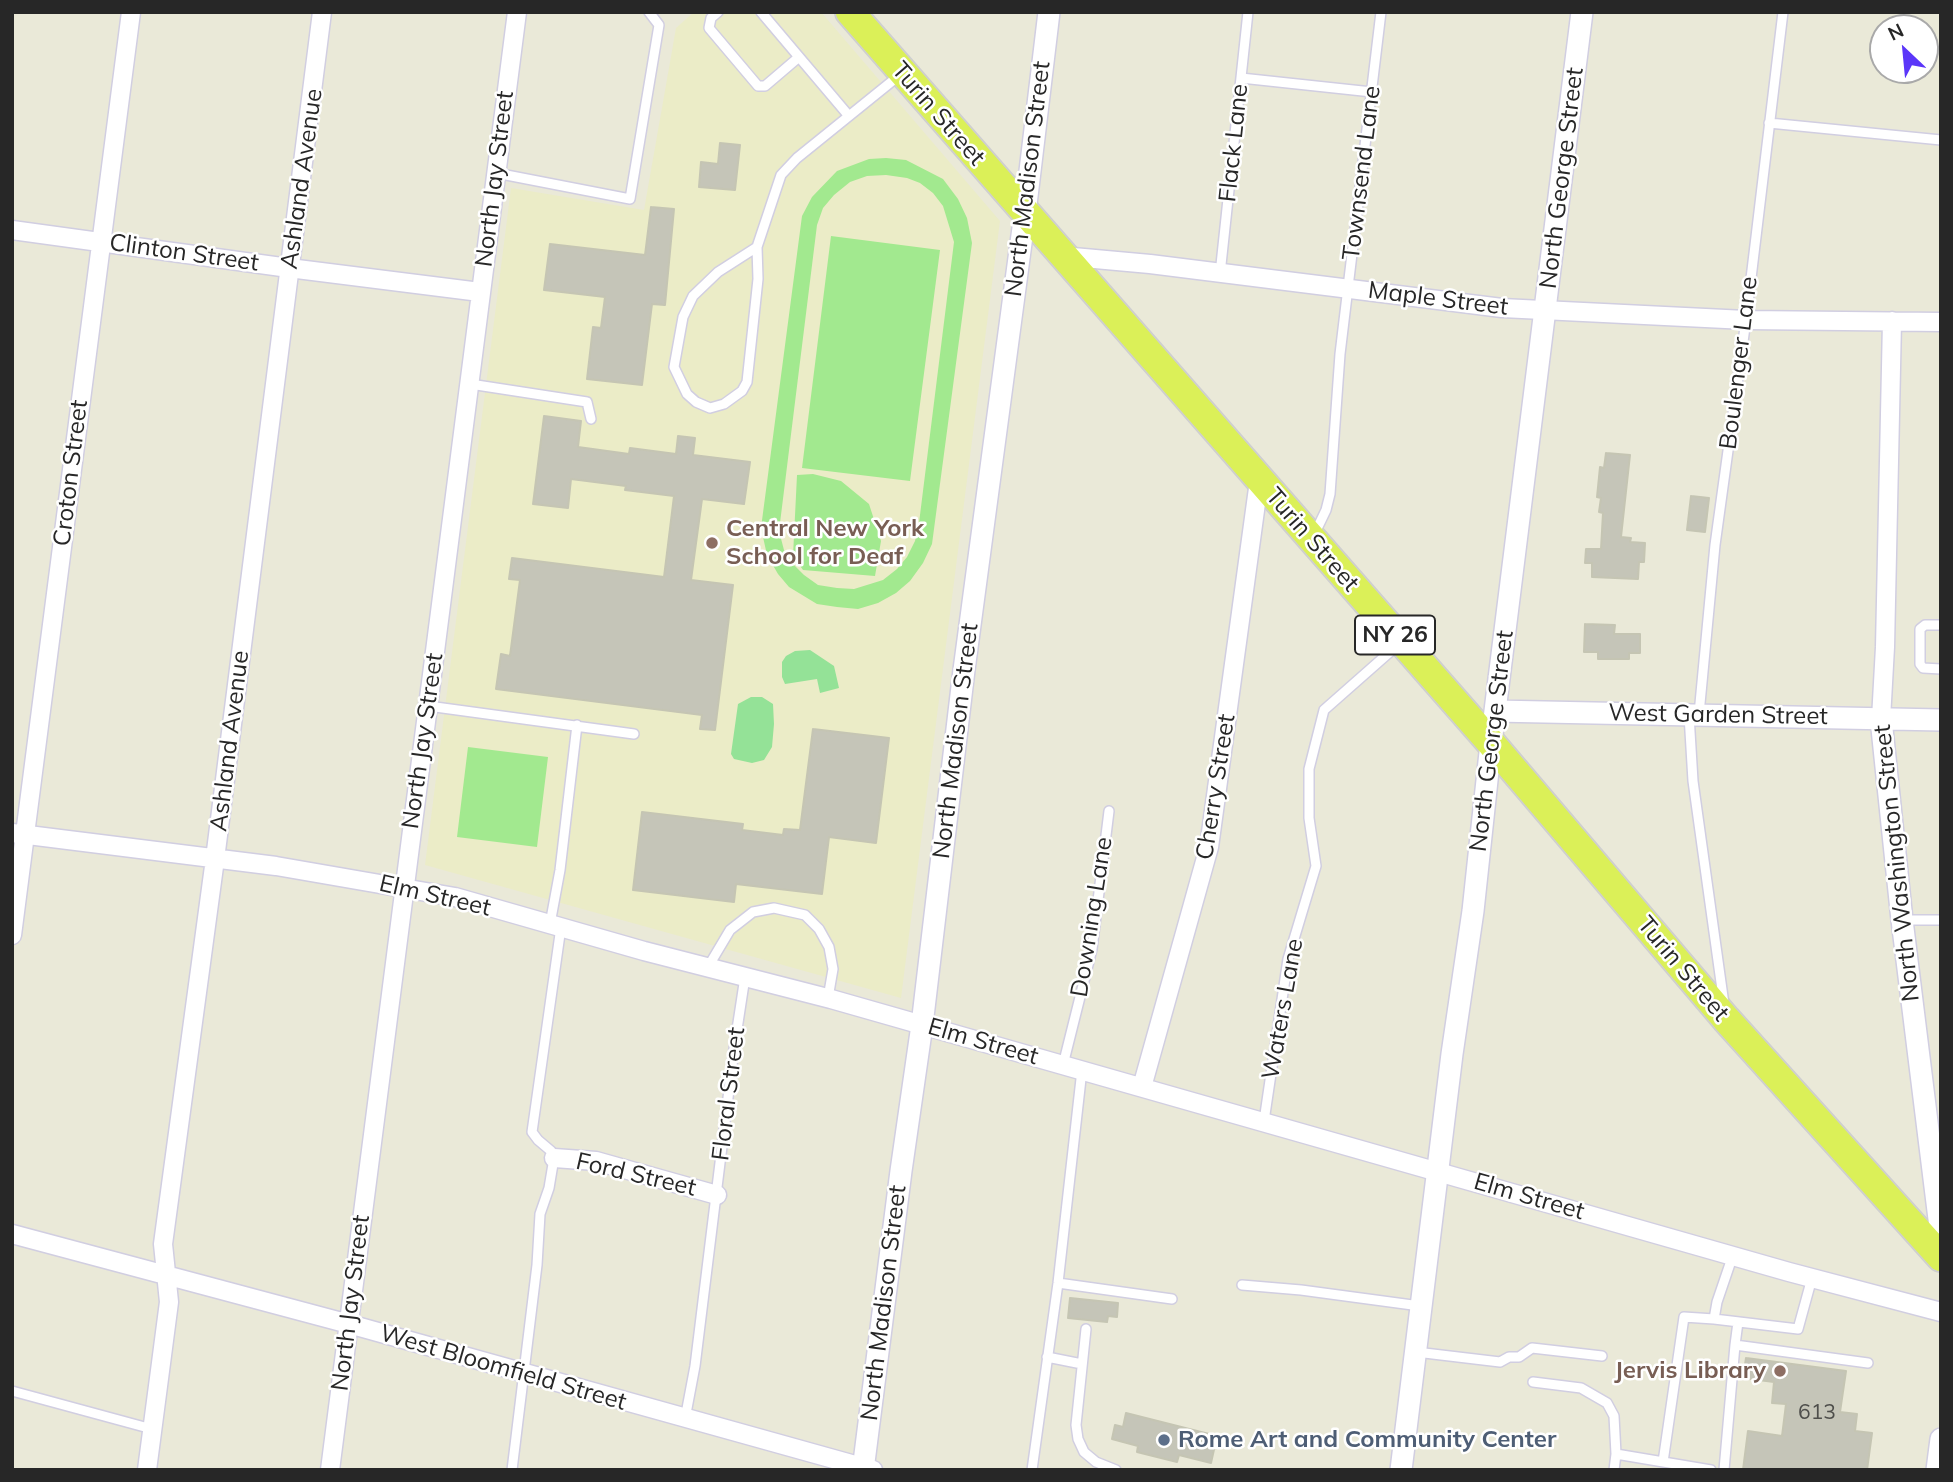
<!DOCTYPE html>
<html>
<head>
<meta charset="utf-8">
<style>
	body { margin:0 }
	#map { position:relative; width:1953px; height:1482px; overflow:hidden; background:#eae9d8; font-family:Mulish,sans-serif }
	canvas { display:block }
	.frame { position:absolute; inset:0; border:14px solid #272727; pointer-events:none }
	.north { position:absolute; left:1869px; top:14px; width:70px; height:70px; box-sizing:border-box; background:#fff; border:2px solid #a9a9a9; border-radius:50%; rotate:334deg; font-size:19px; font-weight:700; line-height:28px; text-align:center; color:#272727 }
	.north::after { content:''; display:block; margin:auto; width:24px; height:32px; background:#5b36f9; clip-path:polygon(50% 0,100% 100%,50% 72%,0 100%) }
</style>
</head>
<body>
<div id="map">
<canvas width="1953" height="1482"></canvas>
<div class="frame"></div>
<div class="north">N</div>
</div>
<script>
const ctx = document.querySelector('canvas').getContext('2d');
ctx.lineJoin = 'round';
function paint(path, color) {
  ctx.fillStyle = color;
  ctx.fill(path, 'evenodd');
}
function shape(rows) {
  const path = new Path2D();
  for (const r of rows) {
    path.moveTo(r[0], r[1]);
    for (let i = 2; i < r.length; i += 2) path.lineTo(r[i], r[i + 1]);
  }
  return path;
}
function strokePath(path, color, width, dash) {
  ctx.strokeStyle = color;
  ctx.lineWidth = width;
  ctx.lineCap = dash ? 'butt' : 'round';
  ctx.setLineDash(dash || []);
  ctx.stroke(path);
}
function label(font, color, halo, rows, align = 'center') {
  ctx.font = font + ' Mulish,sans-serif';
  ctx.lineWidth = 5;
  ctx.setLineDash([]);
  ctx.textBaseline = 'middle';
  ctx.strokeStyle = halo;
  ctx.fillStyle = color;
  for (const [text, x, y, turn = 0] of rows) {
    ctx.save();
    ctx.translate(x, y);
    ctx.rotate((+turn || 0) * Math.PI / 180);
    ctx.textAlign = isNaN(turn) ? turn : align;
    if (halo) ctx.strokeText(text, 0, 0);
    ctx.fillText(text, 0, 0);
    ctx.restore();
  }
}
paint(shape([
	[694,12,821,12,1000,221,901,998,425,865,511,188,644,210,676,28]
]), '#ebecc7');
paint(shape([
	[810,650,834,666,839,688,820,693,817,679,785,684,782,677,782,662,786,656,795,651],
	[751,697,762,697,773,704,774,724,772,747,764,760,752,763,734,759,731,754,738,704]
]), '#94e297');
paint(shape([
	[886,158,906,160,943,179,958,199,967,218,972,243,932,544,923,563,910,581,896,593,878,603,858,609,837,607,817,604,789,587,778,574,767,555,761,528,802,216,812,197,837,171,869,159],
	[886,175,907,178,920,183,933,193,943,206,954,242,919,523,915,541,907,557,897,569,883,580,854,589,837,588,818,585,804,575,791,562,784,550,779,531,817,225,823,208,834,195,850,182,867,176],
	[831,236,940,250,910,481,802,468],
	[813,474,841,481,869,504,881,541,875,576,803,570,793,556,797,475],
	[468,747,548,757,537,847,457,837]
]), '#a2e98f');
const building = shape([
	[720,143,740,145,735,190,699,187,701,162,718,164,720,143],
	[651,207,674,209,665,305,652,304,642,385,587,379,593,327,601,328,605,297,544,290,550,244,645,255,651,207],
	[544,416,581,421,578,447,629,454,630,448,676,454,678,436,695,438,693,455,750,462,744,504,702,499,691,580,733,585,715,730,700,729,702,715,496,689,501,654,510,656,520,580,509,579,512,558,664,577,674,496,625,490,626,486,571,479,568,508,533,504,544,416],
	[1606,453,1630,455,1621,537,1631,538,1630,542,1645,543,1644,562,1639,562,1638,579,1592,577,1592,563,1585,563,1586,549,1601,549,1603,513,1599,512,1601,498,1597,497,1600,467,1604,468,1606,453],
	[1691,496,1709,498,1705,532,1687,530,1691,496],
	[1585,624,1615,625,1614,634,1640,634,1640,653,1629,653,1629,659,1598,659,1598,652,1584,652,1585,624],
	[813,729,889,738,876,843,829,837,822,894,736,884,734,902,633,890,642,812,743,824,742,830,783,835,784,829,800,830,813,729],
	[1070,1298,1118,1303,1117,1317,1108,1316,1107,1322,1068,1318,1070,1298],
	[1746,1358,1846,1371,1840,1412,1857,1414,1855,1431,1872,1433,1867,1470,1743,1470,1748,1431,1782,1436,1786,1404,1772,1403,1774,1382,1743,1378,1746,1358],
	[1126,1413,1217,1436,1211,1463,1179,1455,1177,1462,1137,1452,1138,1446,1112,1439,1115,1425,1123,1427,1126,1413]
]);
paint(building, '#c5c5b8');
strokePath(building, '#c5c5b3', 2);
const service = shape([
	[718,12,711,18,709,28,758,86,765,86,799,57],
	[761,12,849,116],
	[1241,78,1372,92],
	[1769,123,1941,140],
	[496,173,630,199,659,25,649,12],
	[757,247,758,279,747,382,742,391,724,404,710,408,696,402,687,394,674,367,683,317,693,296,718,272,757,247],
	[757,247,781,175,797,158,901,74],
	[1220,274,1248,12],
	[470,384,587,402,591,419],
	[1314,535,1326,510,1330,494,1340,354,1381,12],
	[1941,625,1925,625,1920,629,1920,664,1923,668,1941,669],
	[428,706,634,734],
	[1699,714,1715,545,1746,320,1783,12],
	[1689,715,1693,781,1724,1004],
	[1902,920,1941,920],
	[550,924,560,870,577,725],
	[708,967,730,930,753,912,774,908,805,915,819,929,829,947,833,969,828,998],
	[1063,1065,1092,949,1109,811],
	[1264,1121,1288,959,1316,866,1309,818,1309,769,1324,710,1400,643],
	[1733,1255,1717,1302,1714,1319,1798,1329,1812,1278],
	[1058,1283,1172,1299],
	[1242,1285,1301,1290,1420,1306],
	[1086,1329,1076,1425,1078,1439,1084,1452,1096,1462,1116,1470],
	[1735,1345,1738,1322],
	[1416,1352,1500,1362,1509,1357,1519,1357,1532,1348,1602,1356],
	[1047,1357,1082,1364],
	[1533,1382,1581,1388,1607,1403,1614,1416,1616,1454],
	[12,1391,152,1429],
	[685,1419,695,1366,734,1049,745,977],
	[1663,1462,1684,1317,1714,1319],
	[512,1470,537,1265,540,1214,549,1188,554,1158,551,1151,538,1140,532,1132,561,927],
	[1032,1470,1058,1283,1082,1070],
	[1614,1470,1616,1454,1711,1470],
	[1724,1470,1735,1345,1868,1363]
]);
const minor = shape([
	[12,230,289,268,480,292],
	[1062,256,1150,264,1502,308,1746,320,1941,322],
	[1881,719,1885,647,1892,321],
	[12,833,276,866,455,897,644,951,831,999,1789,1272,1941,1312],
	[12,935,131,12],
	[1142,1087,1209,847,1259,481],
	[554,1158,596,1161,717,1195],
	[12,1234,349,1324,873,1470],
	[147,1470,169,1302,163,1244,215,859,322,12],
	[330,1470,517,12]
]);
const tertiary = shape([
	[1495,711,1941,720],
	[1881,719,1902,920,1941,1235],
	[863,1470,901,1171,922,1025,964,670,1025,213,1049,12],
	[1401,1470,1452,1054,1473,911,1491,743,1582,12],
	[1937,1470,1941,1439]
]);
const primary = shape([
	[850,12,1491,743,1726,1019,1941,1257]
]);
strokePath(service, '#d1cee1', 12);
strokePath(minor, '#d1cee1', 21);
strokePath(tertiary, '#d1cee1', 24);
strokePath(primary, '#cfcfcf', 32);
strokePath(service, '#fff', 9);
strokePath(minor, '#fff', 18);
strokePath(tertiary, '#fff', 21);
strokePath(primary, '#dbf058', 28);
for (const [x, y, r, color] of [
	[712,543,7,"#8d6e63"],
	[1780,1371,7,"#8d6e63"],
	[1164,1440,7,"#5c6f8a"]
]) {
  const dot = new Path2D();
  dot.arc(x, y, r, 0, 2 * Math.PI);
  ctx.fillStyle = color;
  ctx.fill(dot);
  strokePath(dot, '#fff', 2.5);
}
label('21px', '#4e4e4b', null, [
	["613",1817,1413]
]);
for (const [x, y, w] of [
	[1395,635,80]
]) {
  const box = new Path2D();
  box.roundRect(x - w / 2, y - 19.5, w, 39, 5);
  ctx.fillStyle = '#fff';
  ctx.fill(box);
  strokePath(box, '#272727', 2);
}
label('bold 23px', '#272727', null, [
	["NY 26",1395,635]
]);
label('24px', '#272727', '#fff', [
	["Turin Street",938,114,49],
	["Flack Lane",1234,143,-84],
	["Townsend Lane",1362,173,-83],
	["North George Street",1562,178,-83],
	["Ashland Avenue",302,179,-82],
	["North Jay Street",495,179,-83],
	["North Madison Street",1028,179,-83],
	["Clinton Street",184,253,8],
	["Maple Street",1438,299,7],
	["Boulenger Lane",1739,363,-83],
	["Croton Street",71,473,-83],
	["Turin Street",1312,540,49],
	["West Garden Street",1718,715,1],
	["Ashland Avenue",230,741,-83],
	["North Jay Street",423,741,-82],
	["North Madison Street",956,741,-83],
	["North George Street",1492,741,-83],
	["Cherry Street",1216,787,-81],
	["North Washington Street",1897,863,-96],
	["Elm Street",435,896,13],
	["Downing Lane",1092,917,-81],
	["Turin Street",1683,969,50],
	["Waters Lane",1283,1009,-80],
	["Elm Street",983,1042,16],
	["Floral Street",729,1094,-83],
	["Ford Street",636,1175,13],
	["Elm Street",1529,1197,16],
	["North Jay Street",351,1303,-83],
	["North Madison Street",884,1303,-83],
	["West Bloomfield Street",503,1368,16]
]);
label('bold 24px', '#785e54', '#fff', [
	["Central New York",726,529],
	["School for Deaf",726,557],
	["Jervis Library",1766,1371,"right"]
], 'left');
label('bold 24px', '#4e5e75', '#fff', [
	["Rome Art and Community Center",1178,1440]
], 'left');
</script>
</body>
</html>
